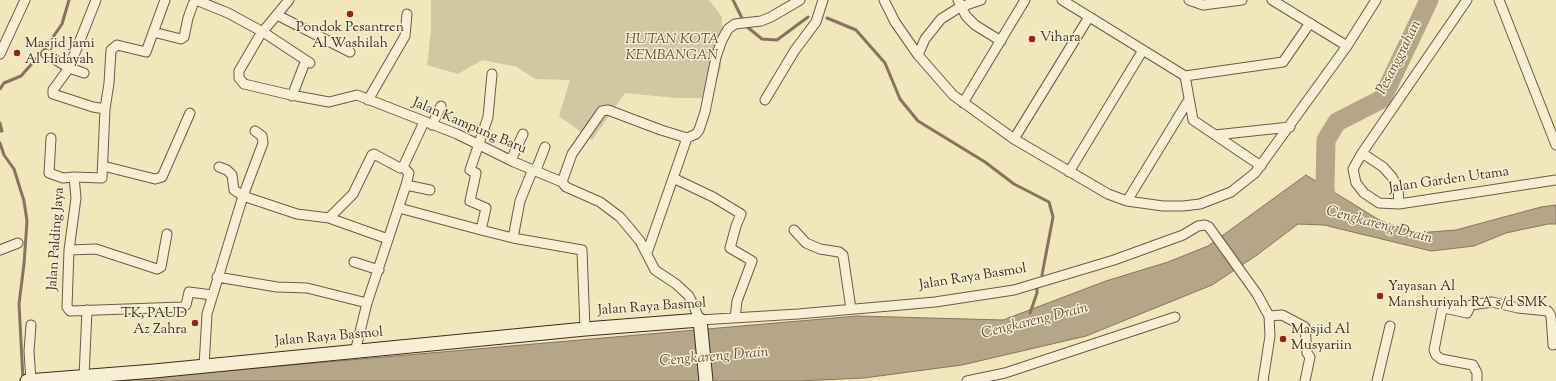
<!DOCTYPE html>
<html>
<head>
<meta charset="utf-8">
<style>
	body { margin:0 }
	canvas { display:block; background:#f2e6bd }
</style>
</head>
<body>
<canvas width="1556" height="381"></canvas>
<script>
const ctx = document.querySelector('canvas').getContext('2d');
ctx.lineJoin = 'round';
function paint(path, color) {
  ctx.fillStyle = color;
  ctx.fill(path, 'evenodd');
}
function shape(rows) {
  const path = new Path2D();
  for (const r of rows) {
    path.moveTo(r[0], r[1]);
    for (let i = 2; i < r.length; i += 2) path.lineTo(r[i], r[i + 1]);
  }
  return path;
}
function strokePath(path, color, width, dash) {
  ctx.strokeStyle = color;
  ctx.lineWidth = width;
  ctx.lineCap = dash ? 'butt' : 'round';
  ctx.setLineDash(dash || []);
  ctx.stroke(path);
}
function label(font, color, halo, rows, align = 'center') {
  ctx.font = font + ' "Sorts Mill Goudy",serif';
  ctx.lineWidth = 3;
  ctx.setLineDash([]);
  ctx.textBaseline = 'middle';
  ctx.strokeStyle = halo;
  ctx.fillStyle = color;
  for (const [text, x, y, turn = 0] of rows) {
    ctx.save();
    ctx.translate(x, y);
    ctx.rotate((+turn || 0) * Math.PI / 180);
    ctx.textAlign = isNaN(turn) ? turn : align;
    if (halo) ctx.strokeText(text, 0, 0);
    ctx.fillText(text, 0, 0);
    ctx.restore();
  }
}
paint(shape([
	[431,0,709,0,722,17,721,67,711,98,676,98,625,93,592,140,559,116,570,80,535,79,517,67,482,60,458,74,427,65,431,30]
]), '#d3c6a2');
const water = shape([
	[1306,175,1381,221,1417,233,1456,230,1541,207,1556,205,1556,224,1548,224,1506,233,1474,246,1431,251,1324,225,1298,224,1257,255,1212,285,1086,336,962,365,864,378,797,381,107,381,857,316,1003,320,1106,281,1168,262,1208,246,1306,175]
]);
paint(water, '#b5a688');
strokePath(water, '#85755f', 1);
strokePath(shape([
	[733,0,746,26,762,39,777,40,808,17],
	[827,18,856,30,885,63,900,99,918,121,985,162,1014,184,1049,202,1053,217,1042,275,1044,280],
	[0,89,4,83,21,76,44,50,62,24,69,0],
	[0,123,2,131,0,131],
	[0,143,4,155,14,169,24,201,27,221,24,264,19,304,23,379],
	[1030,313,1037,293,1037,286]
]), '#85755f', 3);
strokePath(shape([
	[1327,209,1325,187,1326,140,1337,122,1382,99,1429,0]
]), '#b5a688', 19);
const street = shape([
	[165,0,146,52,117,45,111,50,109,83,105,109,102,178,74,177,76,198,69,250,67,307,70,311,182,307,186,305,189,292,212,295],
	[196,0,228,13,263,32,310,63],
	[289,0,260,35,239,71,239,78,244,84,291,95,329,102,357,95,457,134,514,162,562,182,566,187,600,202,620,217,640,241,655,270,676,284,689,296,700,320,798,314,935,302,1014,290,1114,260,1183,235,1198,226,1205,225,1209,227,1257,294,1269,316,1270,336,1263,381],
	[884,0,895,22,918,55,953,95,1014,139,1108,194,1127,201,1163,206,1183,206,1200,204,1231,192,1255,173,1347,46,1376,0],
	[958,0,966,16,975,25,1001,41],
	[1062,0,1185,76,1283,62,1310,23],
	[1189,0,1203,5,1242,0],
	[1272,0,1347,46],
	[1467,0,1362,153,1353,169,1356,183,1364,193,1379,203,1399,204,1556,180],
	[1499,0,1556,145],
	[277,15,350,52],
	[153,32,181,39,184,37,188,18,193,4],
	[0,54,25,0],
	[46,54,69,68,96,0],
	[918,55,925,39,941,19,960,7,981,0],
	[84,73,69,68,53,90,53,94,93,107,105,109],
	[492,74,488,117,470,170,476,173,470,201,486,208,481,230,513,238,582,250,585,329],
	[1185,76,1193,120,1261,166],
	[292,96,304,65],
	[368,100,405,36,407,14],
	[765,100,795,50,816,22,823,0],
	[963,103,1025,0],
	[432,125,441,106],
	[1215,135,1290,127],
	[51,138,49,173,63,178,74,177],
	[1014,139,1089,17],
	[1362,153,1383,167,1392,177,1398,189,1399,204],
	[511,160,523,134],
	[103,166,155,179,162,177,190,113],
	[219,167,227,170,232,175,234,190,243,196,263,143,262,136,255,131],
	[403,167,409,173,406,185],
	[536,170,545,147],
	[1069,172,1143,50],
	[673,178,713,197,741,214,736,226,730,248,752,261,737,301,735,318],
	[562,182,572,154,602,111,608,110,661,130,687,138],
	[1127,201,1188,101],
	[399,208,481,230],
	[329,218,353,194,372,155,374,154,400,168,403,167,424,122],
	[794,230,806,243,820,249,839,252,843,255,851,309],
	[513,238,520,201,533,169],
	[0,250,18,243],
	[69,250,96,249,157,269,161,267,167,234],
	[647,253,687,138,696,134,699,130,705,112,716,57,722,40,728,29,735,24,761,21,771,17,800,0],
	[354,262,379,270],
	[217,277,277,287,307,288,367,303],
	[1269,316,1282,315,1305,327,1307,353,1310,357,1305,381],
	[31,325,29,351,31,381],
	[355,352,367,303,406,185,430,190],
	[204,366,207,314,243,196,297,214,329,218,388,239],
	[84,377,87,310],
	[967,381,1005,373,1175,317],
	[1377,381,1390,326],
	[1477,381,1477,373,1473,365,1441,359,1436,355,1434,350,1442,310,1444,308,1467,313,1471,305,1492,302,1518,308,1548,311,1551,316,1553,345]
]);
const secondary = shape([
	[27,381,154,371,585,329,700,320,706,381]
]);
strokePath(street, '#6b5a48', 11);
strokePath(secondary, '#3e2b21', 15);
strokePath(street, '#f7efd4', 9);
strokePath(secondary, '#f7efd4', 13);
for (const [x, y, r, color] of [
	[350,14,4,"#8f2418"],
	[1032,39,4,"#8f2418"],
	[17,53,4,"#8f2418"],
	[1380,296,4,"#8f2418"],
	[195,323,4,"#8f2418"],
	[1283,339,4,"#8f2418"]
]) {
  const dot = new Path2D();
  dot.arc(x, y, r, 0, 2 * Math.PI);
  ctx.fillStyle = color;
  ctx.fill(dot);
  strokePath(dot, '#f7efd4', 1.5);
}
label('14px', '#3e2b21', '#f7efd4', [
	["Pondok Pesantren",350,29,"center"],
	["Al Washilah",350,45,"center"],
	["Vihara",1040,39],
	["Masjid Jami",25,45],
	["Al Hidayah",25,61],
	["Yayasan Al",1388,288],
	["Manshuriyah RA s/d SMK",1388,304],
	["TK, PAUD",187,315,"right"],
	["Az Zahra",187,331,"right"],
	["Masjid Al",1291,331],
	["Musyariin",1291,347]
], 'left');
label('italic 14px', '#5c4a3b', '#f7efd4', [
	["HUTAN KOTA",672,41],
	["KEMBANGAN",672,57]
]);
label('14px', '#3e2b21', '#f7efd4', [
	["Jalan Kampung Baru",469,127,23],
	["Jalan Garden Utama",1449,181,-8],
	["Jalan Palding Jaya",57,239,-86],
	["Jalan Raya Basmol",973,278,-9],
	["Jalan Raya Basmol",652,308,-4],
	["Jalan Raya Basmol",329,338,-5]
]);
label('italic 15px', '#625040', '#f7efd4', [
	["Pesanggrahan",1400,58,-63],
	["Cengkareng Drain",1379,226,15],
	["Cengkareng Drain",1035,322,-14],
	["Cengkareng Drain",714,358,-5]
]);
</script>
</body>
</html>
